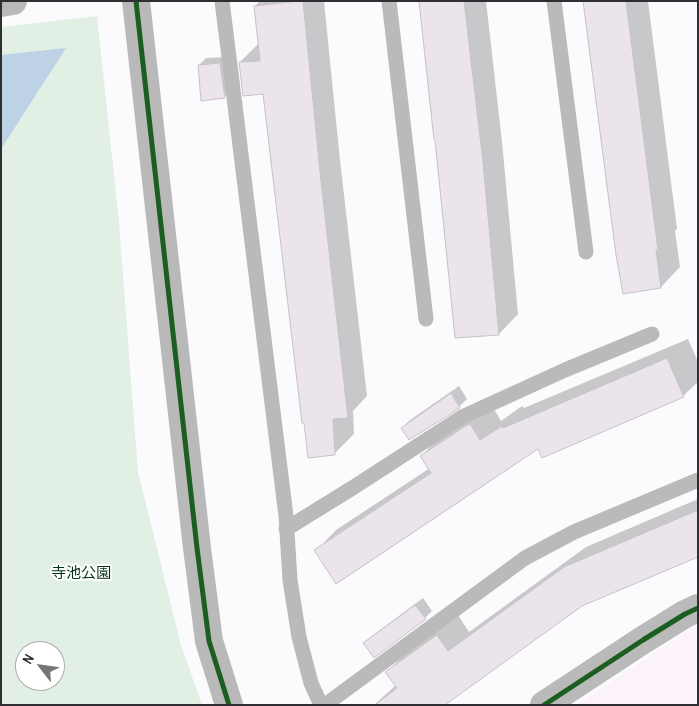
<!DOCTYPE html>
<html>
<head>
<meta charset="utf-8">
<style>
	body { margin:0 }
	#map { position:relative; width:699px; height:706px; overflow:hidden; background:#fbfbfd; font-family:"Archivo Narrow",sans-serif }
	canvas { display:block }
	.frame { position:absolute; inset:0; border:2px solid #2f2f33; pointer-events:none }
	.north { position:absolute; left:15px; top:641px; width:50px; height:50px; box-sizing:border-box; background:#fff; border:1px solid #acacad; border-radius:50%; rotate:300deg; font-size:14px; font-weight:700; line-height:20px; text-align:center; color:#2f2f33 }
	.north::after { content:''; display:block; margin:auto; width:18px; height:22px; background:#76767a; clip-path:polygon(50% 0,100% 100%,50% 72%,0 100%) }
</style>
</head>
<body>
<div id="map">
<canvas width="699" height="706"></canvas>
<div class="frame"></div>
<div class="north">N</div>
</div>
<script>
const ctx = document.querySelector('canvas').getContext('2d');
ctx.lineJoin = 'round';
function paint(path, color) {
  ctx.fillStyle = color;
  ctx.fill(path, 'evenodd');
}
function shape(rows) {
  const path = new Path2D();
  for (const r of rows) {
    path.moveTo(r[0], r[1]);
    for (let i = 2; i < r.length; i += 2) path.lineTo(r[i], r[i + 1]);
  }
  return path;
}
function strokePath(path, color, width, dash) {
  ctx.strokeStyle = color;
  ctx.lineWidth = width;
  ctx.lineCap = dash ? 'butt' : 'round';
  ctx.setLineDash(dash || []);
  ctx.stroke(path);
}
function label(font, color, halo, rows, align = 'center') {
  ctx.font = font + ' "Archivo Narrow","Noto Sans JP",sans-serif';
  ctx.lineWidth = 4;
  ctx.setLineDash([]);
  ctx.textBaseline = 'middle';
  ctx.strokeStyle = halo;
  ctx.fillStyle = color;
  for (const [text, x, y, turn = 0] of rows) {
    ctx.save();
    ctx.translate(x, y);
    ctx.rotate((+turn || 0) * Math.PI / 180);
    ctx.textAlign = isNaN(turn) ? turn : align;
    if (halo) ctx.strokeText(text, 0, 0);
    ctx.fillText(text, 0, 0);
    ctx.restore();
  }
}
paint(shape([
	[698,625,698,705,577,705,693,627]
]), '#fcf2fb');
paint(shape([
	[97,16,119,222,138,472,181,645,202,705,1,705,1,27],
	[25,651,55,651,55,681,25,681]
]), '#e2efe5');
paint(shape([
	[66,48,1,149,1,55]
]), '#bdd3e5');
paint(shape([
	[260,1,324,1,340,160,367,396,353,411,354,434,334,454,264,92,240,62,259,43,255,6],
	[420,1,486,1,502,142,518,314,499,334,436,138],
	[585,1,648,1,677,229,675,231,680,267,661,287,624,293],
	[227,57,232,90,224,97,199,65,206,58],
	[688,339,698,362,698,382,683,396,538,448,316,551,336,530,430,468,421,456,442,435,491,404,501,421,522,406,524,408],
	[459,386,467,399,459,407,410,438,402,428,410,420],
	[698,499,698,556,581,605,443,705,374,705,396,685,387,672,407,652,458,615,469,632,586,547],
	[423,598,432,611,425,618,365,643,372,636]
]), '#0003');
const building = shape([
	[298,1,303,1,321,181,348,418,333,419,335,455,308,458,304,423,302,423,263,94,243,96,239,62,260,61,254,6,298,1],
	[419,1,464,1,483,162,499,335,455,338,435,140,434,140,419,1],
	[583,1,626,1,658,250,656,250,661,288,623,294,616,255,583,1],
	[220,63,225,98,201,101,198,65,220,63],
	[667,358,684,397,542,458,538,449,336,584,314,550,431,473,420,456,467,425,470,424,480,440,502,426,503,428,667,358],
	[451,393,460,408,409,440,401,428,451,393],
	[698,510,698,557,582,606,445,705,375,705,397,688,385,672,437,635,448,651,564,567,698,510],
	[415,605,426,619,374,658,363,643,415,605]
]);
paint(building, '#ebe4ea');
strokePath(building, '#c5c2c5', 1);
strokePath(shape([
	[222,1,286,516,290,580,299,637,311,683,321,705],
	[389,1,426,319],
	[554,1,586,252],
	[286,529,354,487,462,417,565,370,652,334],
	[325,705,525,558,574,532,698,480]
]), '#bbbaba', 15);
strokePath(shape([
	[544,705,643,640,685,614,698,608]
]), '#bbbaba', 28);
strokePath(shape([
	[136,1,197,548,209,641,229,705],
	[1,3,13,1]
]), '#bab9b9', 28);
strokePath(shape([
	[136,1,197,548,209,641,229,705],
	[544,705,643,640,685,614,698,608]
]), '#1b5e20', 5);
label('15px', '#023513', '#fff', [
	["寺池公園",81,574]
]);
</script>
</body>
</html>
